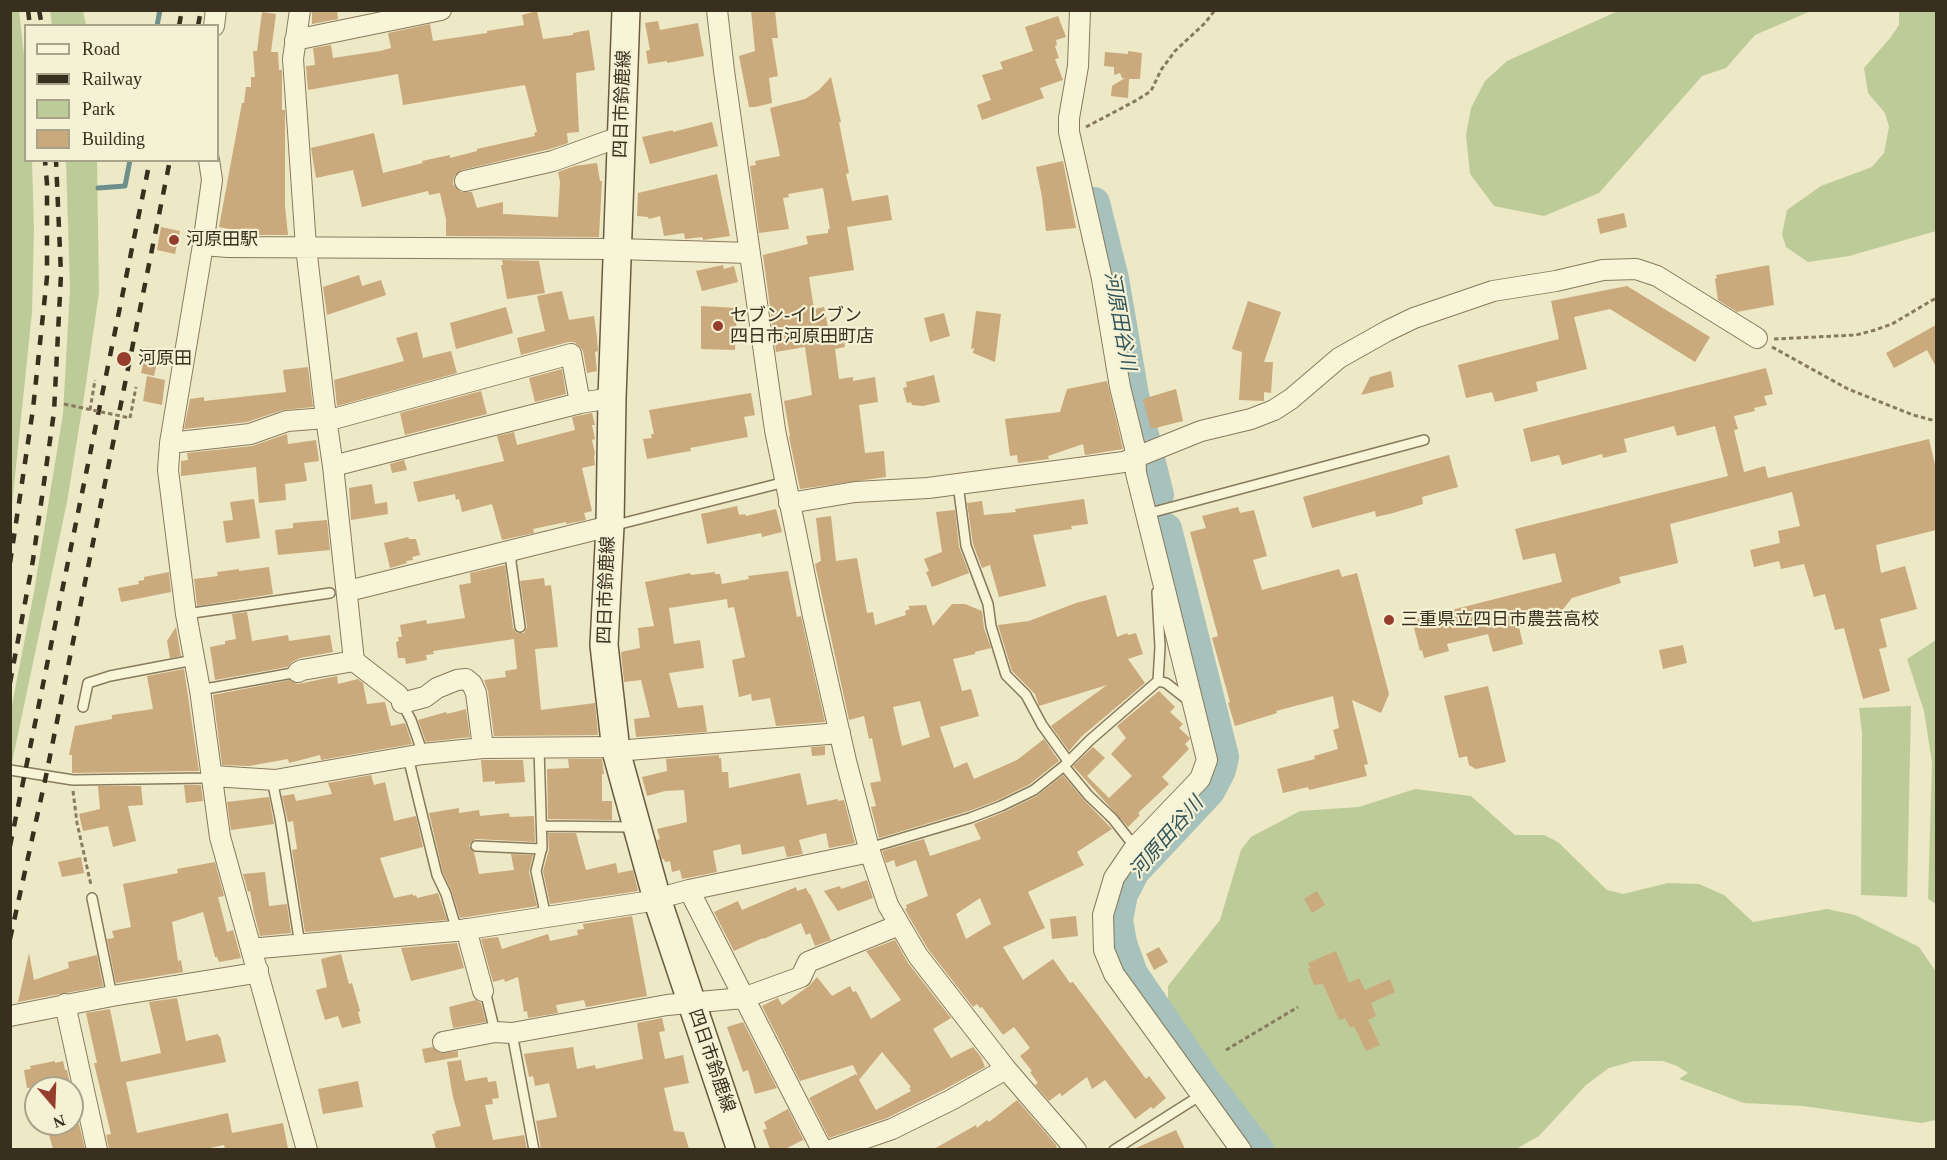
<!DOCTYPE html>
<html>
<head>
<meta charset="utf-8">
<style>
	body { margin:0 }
	#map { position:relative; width:1947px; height:1160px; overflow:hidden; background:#ede8c5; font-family:"Times New Roman",serif }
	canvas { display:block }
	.frame { position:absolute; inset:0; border:12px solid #382f1f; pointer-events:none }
	.legend { position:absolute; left:24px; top:24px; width:195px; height:138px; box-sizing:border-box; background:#f5f1d5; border:2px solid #a9a38c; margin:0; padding:8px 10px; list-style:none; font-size:18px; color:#382f1f }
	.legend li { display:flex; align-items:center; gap:12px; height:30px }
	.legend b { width:30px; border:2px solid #a9a38c }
	.north { position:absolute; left:24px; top:1076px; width:60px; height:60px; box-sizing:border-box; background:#f5f1d5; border:2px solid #a9a38c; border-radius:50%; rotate:161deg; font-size:16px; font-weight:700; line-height:24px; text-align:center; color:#382f1f }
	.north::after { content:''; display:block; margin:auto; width:21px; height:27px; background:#953e2d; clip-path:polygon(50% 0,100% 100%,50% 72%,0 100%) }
</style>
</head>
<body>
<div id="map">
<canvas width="1947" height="1160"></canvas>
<div class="frame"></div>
<ul class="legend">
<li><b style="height:8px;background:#f8f4d8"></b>Road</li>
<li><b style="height:8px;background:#382f1f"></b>Railway</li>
<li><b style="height:16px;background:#bdcb99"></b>Park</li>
<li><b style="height:16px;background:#caa97c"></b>Building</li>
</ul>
<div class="north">N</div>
</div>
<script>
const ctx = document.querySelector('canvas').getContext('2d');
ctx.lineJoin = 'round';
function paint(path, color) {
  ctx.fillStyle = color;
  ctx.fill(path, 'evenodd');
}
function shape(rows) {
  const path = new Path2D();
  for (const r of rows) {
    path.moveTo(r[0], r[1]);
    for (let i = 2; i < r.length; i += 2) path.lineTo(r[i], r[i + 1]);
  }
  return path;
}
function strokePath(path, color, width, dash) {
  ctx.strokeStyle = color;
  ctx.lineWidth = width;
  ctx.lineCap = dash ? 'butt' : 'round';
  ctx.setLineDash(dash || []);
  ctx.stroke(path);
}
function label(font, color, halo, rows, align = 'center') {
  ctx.font = font + ' "Times New Roman","Noto Sans JP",serif';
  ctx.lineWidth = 4.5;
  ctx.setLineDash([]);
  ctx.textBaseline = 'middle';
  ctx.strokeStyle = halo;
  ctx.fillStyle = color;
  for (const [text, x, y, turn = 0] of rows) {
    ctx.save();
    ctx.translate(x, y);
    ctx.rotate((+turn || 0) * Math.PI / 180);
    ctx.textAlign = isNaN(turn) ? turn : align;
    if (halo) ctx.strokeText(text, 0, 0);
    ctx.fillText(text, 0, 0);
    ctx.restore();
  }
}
paint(shape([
	[19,10,26,74,26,160,32,161,34,229,32,312,11,515,10,11],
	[50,11,83,11,86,25,52,25],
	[1618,11,1811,11,1755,35,1726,68,1702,76,1599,193,1544,216,1494,206,1470,174,1466,135,1471,108,1485,81,1507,61],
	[1899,11,1936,11,1936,231,1849,256,1808,262,1786,247,1782,234,1787,210,1821,186,1872,167,1884,153,1889,127,1885,113,1868,93,1864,68,1891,37,1899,25],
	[66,161,97,161,99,292,84,397,67,502,11,767,11,710,34,592,63,414,70,289],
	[1936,640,1936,904,1928,899,1932,763,1924,711,1907,659],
	[1911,706,1907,897,1861,895,1862,733,1859,708],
	[1415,789,1471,796,1515,835,1544,835,1558,842,1607,890,1623,894,1668,883,1699,884,1724,895,1753,922,1827,909,1855,915,1919,947,1936,972,1936,1120,1921,1123,1803,1106,1744,1103,1679,1079,1688,1073,1677,1066,1663,1061,1634,1061,1609,1068,1586,1085,1539,1136,1516,1149,1275,1149,1181,1050,1168,1013,1168,986,1220,920,1241,850,1251,837,1300,811,1359,807]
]), '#bdcb99');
strokePath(shape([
	[157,26,160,10],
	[98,188,125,186,130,160]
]), '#6e8f8c', 5);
strokePath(shape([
	[1094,203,1113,279,1133,395,1158,495],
	[1166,529,1223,757,1220,770,1209,791,1134,871,1122,894,1117,920,1121,943,1132,974,1204,1080,1258,1150]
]), '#a7c1bd', 32);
paint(shape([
	[312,10,337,10,338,19,312,24],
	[751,10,775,10,778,38,772,38,778,76,769,78,772,103,755,107,749,107,739,56,755,51],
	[537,11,543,39,573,35,573,33,589,30,595,70,576,73,579,132,567,133,568,143,550,149,462,170,454,177,453,184,461,192,472,192,477,208,503,202,503,214,558,217,560,182,558,172,575,166,597,163,600,181,602,181,599,237,446,236,446,219,440,193,429,195,428,191,362,207,353,170,316,178,311,148,374,133,383,173,423,163,422,161,450,155,450,158,477,151,477,149,535,136,534,133,537,132,525,85,403,105,398,74,308,90,306,66,315,65,313,48,331,45,333,58,380,51,391,48,388,33,430,24,433,41,487,33,487,31,524,25,522,15],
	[262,12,276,14,271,52,278,52,279,70,282,70,282,110,285,110,285,206,288,235,260,235,219,227,242,103,244,103,246,87,251,87,251,77,255,77,253,51,257,51],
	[1058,16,1066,37,1056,40,1057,45,1055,46,1059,58,1055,59,1063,80,1040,88,1044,98,982,120,977,105,991,100,982,75,1003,69,1000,62,1033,51,1025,27],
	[658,21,660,30,698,23,704,56,667,63,667,61,648,64,646,51,650,50,645,23],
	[1128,51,1142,53,1140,79,1129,79,1128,98,1111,96,1112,86,1125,78,1122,78,1120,73,1114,75,1114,67,1104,66,1105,52,1128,54],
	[831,77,841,122,839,122,849,173,846,174,852,201,888,195,892,220,847,227,854,270,809,277,814,309,824,307,829,332,842,329,845,347,835,349,839,379,853,377,853,381,875,377,878,402,859,405,865,453,884,451,886,477,800,489,789,437,790,436,784,401,812,395,805,347,776,352,763,255,808,244,806,236,828,233,828,229,830,229,823,188,788,194,789,197,783,198,789,229,759,233,750,166,756,165,755,161,780,156,770,108,805,99,819,90],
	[712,122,718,146,650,164,642,137,660,133,673,130,673,132],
	[1063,161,1076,228,1046,231,1042,197,1036,167],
	[717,174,730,236,703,240,702,237,685,239,684,233,664,236,660,216,649,219,648,217,637,216,638,193],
	[1624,213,1627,227,1600,234,1597,219],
	[161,227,180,231,175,254,157,250],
	[502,260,539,261,545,293,507,299,501,265,503,265],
	[723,265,724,269,734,266,738,282,702,291,696,271],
	[1769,265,1774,305,1737,312,1718,300,1715,279,1717,278,1716,275],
	[359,275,362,286,381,280,386,295,327,315,323,287],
	[1627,286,1710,337,1695,362,1610,309,1574,317,1587,369,1536,382,1538,391,1495,402,1492,392,1466,398,1458,365,1559,339,1551,301],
	[562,291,569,320,594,316,597,337,598,351,595,352,597,371,587,373,583,351,579,346,574,342,568,342,521,355,517,338,545,331,537,296],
	[1248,301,1281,312,1264,362,1273,362,1271,393,1264,392,1264,401,1239,400,1242,352,1232,349],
	[701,306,737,308,735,350,701,349],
	[506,307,513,333,456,349,450,323],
	[976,311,1001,314,995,362,973,353,974,348,971,349],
	[944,313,950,336,930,342,924,318],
	[1936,325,1936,367,1927,350,1894,368,1886,353],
	[417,332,423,358,451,351,457,373,337,406,334,380,404,361,396,338],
	[147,347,160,350,154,376,141,373],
	[308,367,313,407,283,410,247,422,184,429,190,399,204,397,204,401,286,392,283,370],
	[1766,368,1773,394,1764,396,1767,405,1754,408,1755,411,1734,416,1738,429,1734,430,1744,472,1765,466,1768,478,1929,439,1936,469,1936,530,1876,545,1881,573,1905,566,1917,609,1880,619,1887,647,1879,649,1890,691,1863,699,1844,628,1835,630,1825,594,1814,597,1804,564,1781,569,1779,561,1754,567,1750,550,1780,543,1778,531,1800,526,1792,492,1670,524,1678,563,1619,577,1621,583,1572,598,1555,619,1519,627,1523,644,1493,652,1488,634,1447,644,1449,651,1424,658,1422,650,1420,651,1412,620,1562,582,1555,553,1523,560,1515,529,1728,476,1715,426,1677,436,1674,426,1624,439,1627,452,1603,458,1602,454,1562,465,1559,455,1531,462,1523,429],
	[562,369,566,394,535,402,529,378],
	[1391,371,1394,387,1361,395,1370,377],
	[934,375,940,402,923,406,912,405,911,402,907,403,903,388,907,387,906,382],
	[147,376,165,380,162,405,143,401],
	[1107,381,1123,449,1085,455,1083,444,1048,456,1049,459,1018,463,1017,455,1010,456,1005,419,1060,412,1067,389],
	[1176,389,1183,421,1151,429,1143,400,1146,398],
	[481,391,487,414,405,435,400,413],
	[751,393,755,415,744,417,748,437,690,448,691,451,679,453,647,459,643,439,652,438,651,434,654,434,649,410],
	[592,413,595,425,592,425,595,439,592,440,595,453,594,457,595,465,582,468,592,511,584,513,586,520,566,524,566,522,533,529,534,533,502,540,492,504,462,512,459,499,456,500,455,494,418,502,413,482,504,461,497,436,514,432,517,445,575,430,572,417],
	[287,434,288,444,316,440,319,461,304,463,307,481,285,484,286,500,259,503,256,467,181,476,181,461,188,460,187,453,252,446],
	[1449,455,1458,487,1422,497,1423,504,1393,513,1376,517,1375,511,1312,528,1303,497],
	[404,460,407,470,392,473,390,464],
	[372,484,375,504,387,502,388,514,351,520,349,488],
	[254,499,260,538,226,543,223,521,233,520,230,502],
	[1084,499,1088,524,1071,526,1072,529,1033,535,1046,586,999,597,990,565,982,568,973,544,967,503,982,501,984,515,1016,512,1015,509],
	[737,506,739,515,745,514,746,516,776,509,782,532,762,537,761,533,707,544,701,514],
	[1238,507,1240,513,1254,510,1267,556,1253,560,1262,590,1339,569,1342,577,1357,573,1389,694,1381,713,1352,700,1368,764,1364,765,1367,776,1309,790,1308,787,1283,793,1277,769,1315,759,1314,756,1338,749,1333,730,1339,728,1333,696,1276,711,1277,713,1235,726,1228,703,1230,702,1212,638,1218,636,1190,532,1206,528,1202,516],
	[955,510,959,547,969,573,932,587,926,572,929,571,924,559,942,552,936,512],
	[831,516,836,561,857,558,867,613,873,612,875,625,906,615,905,611,910,609,908,606,926,605,933,626,952,604,965,604,982,611,984,628,991,648,975,652,975,654,953,659,962,691,971,689,979,716,940,727,954,768,967,762,974,779,1017,760,1044,739,1059,761,1030,784,998,800,969,811,879,838,871,807,876,806,870,783,881,781,872,738,869,739,864,716,849,720,815,564,821,561,816,518],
	[920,701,930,737,902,746,893,707],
	[327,520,330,550,278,555,275,530,293,528,293,523],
	[408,537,409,539,416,539,420,555,412,557,413,560,406,561,407,563,390,568,384,543],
	[505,565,513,628,517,633,524,633,527,627,520,581,544,578,545,586,551,585,558,647,535,649,541,710,595,703,598,735,494,736,488,691,484,680,506,677,505,671,517,669,514,639,433,651,434,654,426,655,427,660,406,664,405,658,398,658,396,642,399,641,398,637,402,637,400,625,426,620,427,624,465,618,459,585,471,583,470,573],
	[269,567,273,594,197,606,194,579,218,576,217,572,239,569,239,571],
	[788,571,797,617,801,616,825,722,776,726,770,698,752,701,751,694,739,697,732,660,745,657,734,607,728,608,727,599,669,608,674,644,700,640,704,668,669,673,678,708,703,705,707,732,636,737,634,719,650,717,641,680,624,682,621,652,640,648,638,628,654,626,645,582,690,573,691,575,715,572,715,574,720,574,722,584,749,579,748,576],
	[169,572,171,592,121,602,118,588,139,584,138,581,144,580,144,577],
	[1106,595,1117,637,1127,633,1128,635,1136,633,1143,654,1128,659,1145,683,1082,736,1069,751,1051,726,1107,685,1039,706,1035,694,1012,671,998,625,1029,621,1076,603],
	[247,612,252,641,288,635,289,641,330,635,333,652,300,658,292,662,287,667,215,680,210,647,225,644,225,641,236,639,232,614],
	[176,627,181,656,170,658,167,641],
	[1683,645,1687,663,1663,669,1659,650],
	[184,669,199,771,72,773,72,755,69,755,75,726,112,719,112,715,153,709,147,676],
	[337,676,338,684,358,679,363,683,367,704,385,702,391,726,405,723,412,744,321,760,320,755,289,763,288,759,249,766,222,765,213,695,290,680,298,684],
	[1488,686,1506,762,1476,769,1469,765,1467,756,1459,758,1444,696],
	[1159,691,1175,707,1170,712,1183,724,1179,728,1189,737,1190,739,1185,744,1189,749,1162,777,1169,784,1138,813,1140,815,1128,827,1073,766,1093,747,1105,758,1087,776,1109,798,1132,776,1111,754,1126,738,1117,726],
	[466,709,470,737,426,742,418,720,446,712,447,714],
	[825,746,825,755,812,756,811,747],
	[719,755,719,758,721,758,722,772,728,772,729,788,800,773,807,805,838,799,838,801,844,800,855,843,829,848,826,833,799,840,803,854,787,857,784,846,742,855,740,844,713,851,717,872,682,879,680,870,672,872,670,861,665,862,664,859,662,859,657,840,660,839,657,829,687,822,684,790,665,791,647,796,642,777,667,771,666,759],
	[568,759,602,759,604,774,602,774,602,801,612,801,612,820,548,819,547,769,569,768],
	[481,760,523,760,525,782,495,784,495,781,483,782],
	[371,775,374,785,385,782,394,821,416,816,423,847,380,858,394,898,413,894,413,896,416,895,417,898,438,893,447,920,305,932,292,850,297,849,293,821,288,822,282,796,294,794,296,801,332,794,328,783],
	[1063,775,1083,799,1112,829,1077,852,1084,865,1028,892,1045,928,1003,947,1023,980,1053,959,1070,983,1073,982,1146,1079,1149,1076,1166,1098,1153,1109,1151,1107,1135,1119,1105,1080,1092,1089,1087,1077,1062,1096,1060,1093,1049,1101,1035,1085,1038,1083,1030,1072,1032,1071,1020,1056,1030,1048,1014,1027,1003,1035,982,1007,980,1008,977,1004,973,1007,928,949,908,915,905,909,907,908,906,905,928,896,916,860,896,867,894,860,886,863,882,851,924,839,930,856,981,839,974,824,1004,812,1037,796],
	[980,898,991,924,966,939,956,914],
	[184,785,201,785,203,801,186,803],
	[98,786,141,786,143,805,128,806,136,841,113,847,108,826,83,831,79,814,100,809],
	[269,797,274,824,231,830,227,802],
	[459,808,459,813,479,810,480,816,509,813,510,817,534,816,535,842,476,839,471,842,469,846,474,852,479,874,514,870,511,854,533,855,529,872,537,906,460,918,452,892,443,873,429,813],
	[548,833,576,833,586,870,616,863,618,873,633,870,638,891,550,904,543,871,549,850],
	[81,857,84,873,62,877,58,862],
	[215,862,224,896,218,897,227,932,233,930,241,958,219,962,217,957,215,957,203,912,172,922,178,961,181,960,183,972,116,983,107,939,114,938,112,931,131,927,123,884,178,873,177,869],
	[265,872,269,906,287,904,291,933,260,936,254,913,250,891,248,892,243,874],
	[867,880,873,898,838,911,824,891,840,886,841,889],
	[796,887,797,891,806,888,809,894,810,894,831,940,815,946,810,933,806,935,801,923,763,939,763,938,734,951,714,912,738,901,742,910],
	[1317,891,1325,905,1312,913,1304,899],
	[632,916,647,996,586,1007,584,1000,556,1005,558,1013,528,1018,527,1011,524,1012,518,977,505,982,504,979,493,982,481,939,498,937,502,949,548,934,550,941,578,935,577,930,584,929,583,924],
	[1076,916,1078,936,1052,939,1050,919],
	[895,940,908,963,951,1018,933,1029,951,1058,973,1047,981,1057,985,1067,945,1089,887,1118,829,1138,809,1098,856,1074,858,1076,853,1065,800,1081,762,1006,778,998,782,1005,809,986,817,977,832,996,850,986,853,992,856,991,871,1019,901,1000,866,951],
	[882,1052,911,1087,909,1088,911,1091,876,1110,859,1080],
	[457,943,464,968,411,981,401,948],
	[1159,947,1168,962,1154,970,1146,954],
	[1336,951,1349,983,1359,978,1365,990,1390,979,1395,992,1371,1003,1376,1016,1368,1020,1380,1045,1366,1051,1354,1026,1350,1028,1345,1018,1339,1020,1323,984,1314,985,1308,969,1311,968,1308,963],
	[29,953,34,980,69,968,68,962,97,955,103,986,18,1002],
	[341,954,349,984,352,983,360,1011,358,1012,361,1023,342,1028,338,1016,325,1020,316,990,327,987,321,959],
	[177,998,186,1041,218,1034,219,1037,220,1036,226,1062,126,1082,137,1133,228,1113,232,1133,283,1123,288,1149,225,1149,224,1145,205,1149,109,1149,106,1135,111,1134,94,1063,97,1063,86,1013,110,1009,121,1062,161,1053,149,1002],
	[476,1000,481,1003,486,1022,453,1028,449,1007],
	[662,1018,665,1031,659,1032,665,1059,683,1055,689,1083,664,1088,674,1131,684,1132,689,1149,541,1149,536,1121,557,1117,549,1083,535,1086,533,1076,529,1077,524,1054,573,1047,577,1069,595,1065,596,1069,643,1059,637,1023],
	[743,1022,777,1088,755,1094,748,1070,743,1072,727,1027],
	[433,1047,440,1053,458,1051,458,1057,425,1063,422,1049],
	[461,1060,465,1081,487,1077,488,1082,496,1081,499,1098,492,1099,493,1104,485,1105,493,1140,524,1135,527,1149,436,1149,432,1134,436,1133,435,1131,461,1126,453,1097,447,1062],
	[55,1061,55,1063,63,1061,65,1070,67,1070,71,1088,27,1088,24,1070,31,1069,30,1066],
	[358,1081,363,1107,323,1114,318,1089],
	[1017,1100,1056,1145,1057,1149,934,1149,976,1125,977,1128,987,1120,989,1122],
	[788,1109,805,1143,803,1140,785,1149,770,1149,763,1130,767,1129,764,1122],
	[46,1124,79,1124,85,1149,53,1149],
	[1176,1130,1185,1149,1134,1149]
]), '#caa97c');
const lane = shape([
	[958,484,966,546,988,604,991,626,1006,675,1026,695,1042,725,1068,761],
	[1146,514,1424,440],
	[612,526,785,482],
	[512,551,511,562,520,627],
	[186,614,330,593],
	[1158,681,1166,683,1189,701],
	[200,690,298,672],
	[401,701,411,720,423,754],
	[83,707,88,683,110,676,194,660],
	[539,748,542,847,536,871,546,917],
	[408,757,437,875,446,894,454,921,455,931],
	[1064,766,1088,795,1113,819,1135,847],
	[10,770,73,780,205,778,213,776],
	[272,780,280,818,300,945],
	[542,826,635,827],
	[476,846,542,849],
	[869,848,970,818,1001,806,1034,790,1064,766,1090,740,1158,681,1160,647,1157,592],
	[92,898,112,996],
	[483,991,486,995,495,1032],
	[512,1033,534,1150],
	[1114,1150,1201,1095]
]);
const street = shape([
	[300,10,293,59,306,247,326,418,333,466,354,661,398,695],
	[717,10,724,71,775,430,813,616,846,761,870,852,888,905,918,956,1006,1069,1076,1150],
	[1080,10,1078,66,1069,118,1069,132,1102,279,1120,387,1135,448,1136,473,1207,760,1200,779,1135,847,1114,878,1103,915,1104,950,1114,974,1241,1150],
	[214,26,216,10],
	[295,40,441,10],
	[209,160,212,180,203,245,170,443,168,470,186,614,200,690,220,837,307,1150],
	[465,181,553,161,622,136],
	[203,245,228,247,617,249,750,253],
	[326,421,571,354,580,403],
	[170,443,250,434,287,421,326,418],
	[333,466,580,403,612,398],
	[789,503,855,492,928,488,1124,462,1201,431,1251,419,1274,410,1291,399,1339,358,1387,331,1414,318,1493,291,1556,281,1603,270,1636,269,1657,276,1757,338],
	[348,591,610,526],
	[298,672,302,670,354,661],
	[402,703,425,697,437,688,457,680,466,679,472,684,476,693,483,748],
	[616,751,840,733],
	[213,776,275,780,423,754,483,748,615,747],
	[689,890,870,852],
	[466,929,483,991],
	[253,951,260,948,455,931,645,902,689,890,822,1150],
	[65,1004,97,1150],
	[10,1016,112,996,249,974,258,970],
	[443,1042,495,1032,512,1033,667,1005,743,998,801,977,808,962,899,925],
	[831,1150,892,1129,951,1100,1006,1069]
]);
const secondary = shape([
	[626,10,612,398,610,526,604,645,616,751,657,899,741,1150]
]);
strokePath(lane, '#887a5c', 12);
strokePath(street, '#887a5c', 22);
strokePath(secondary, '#6a5b3f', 30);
strokePath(shape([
	[1086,127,1137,100,1151,91,1161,70,1175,51,1205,23,1215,10],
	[1774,339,1856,335,1875,330,1892,324,1936,298],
	[1772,347,1848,389,1913,415,1936,421],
	[90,410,95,380],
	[130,418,136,387],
	[73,791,77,823,91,885],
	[1226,1050,1298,1007]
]), '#887a5c', 3, [4.5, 3]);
strokePath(lane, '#f8f4d8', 9);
strokePath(street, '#f8f4d8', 20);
strokePath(secondary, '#f8f4d8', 27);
strokePath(shape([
	[28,10,30,26],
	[39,10,42,26],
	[179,26,182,10],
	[198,26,201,10],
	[10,563,33,409,47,277,47,184,45,160],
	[10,683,33,560,54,412,61,274,56,160],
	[10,846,150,160],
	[10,939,46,776,170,160]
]), '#382f1f', 4.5, [10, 10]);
strokePath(shape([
	[64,404,130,418]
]), '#887a5c', 3, [4.5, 3]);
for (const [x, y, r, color] of [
	[174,240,6,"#953e2d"],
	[718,326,6,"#953e2d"],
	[124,359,8,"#953e2d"],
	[1389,620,6,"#953e2d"]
]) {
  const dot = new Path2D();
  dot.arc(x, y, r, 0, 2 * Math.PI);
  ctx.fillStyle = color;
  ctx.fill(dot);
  strokePath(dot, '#f5f1d5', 2);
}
label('18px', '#382f1f', '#f5f1d5', [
	["四日市鈴鹿線",623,104,-88],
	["四日市鈴鹿線",607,590,-88],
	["四日市鈴鹿線",711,1061,71]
]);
label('18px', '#382f1f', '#f5f1d5', [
	["河原田駅",186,240],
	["セブン-イレブン",730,316],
	["四日市河原田町店",730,337],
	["河原田",138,359],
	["三重県立四日市農芸高校",1401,620]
], 'left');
label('italic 20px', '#2f5358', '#f5f1d5', [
	["河原田谷川",1119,321,80],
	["河原田谷川",1167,838,-49]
]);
</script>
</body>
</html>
